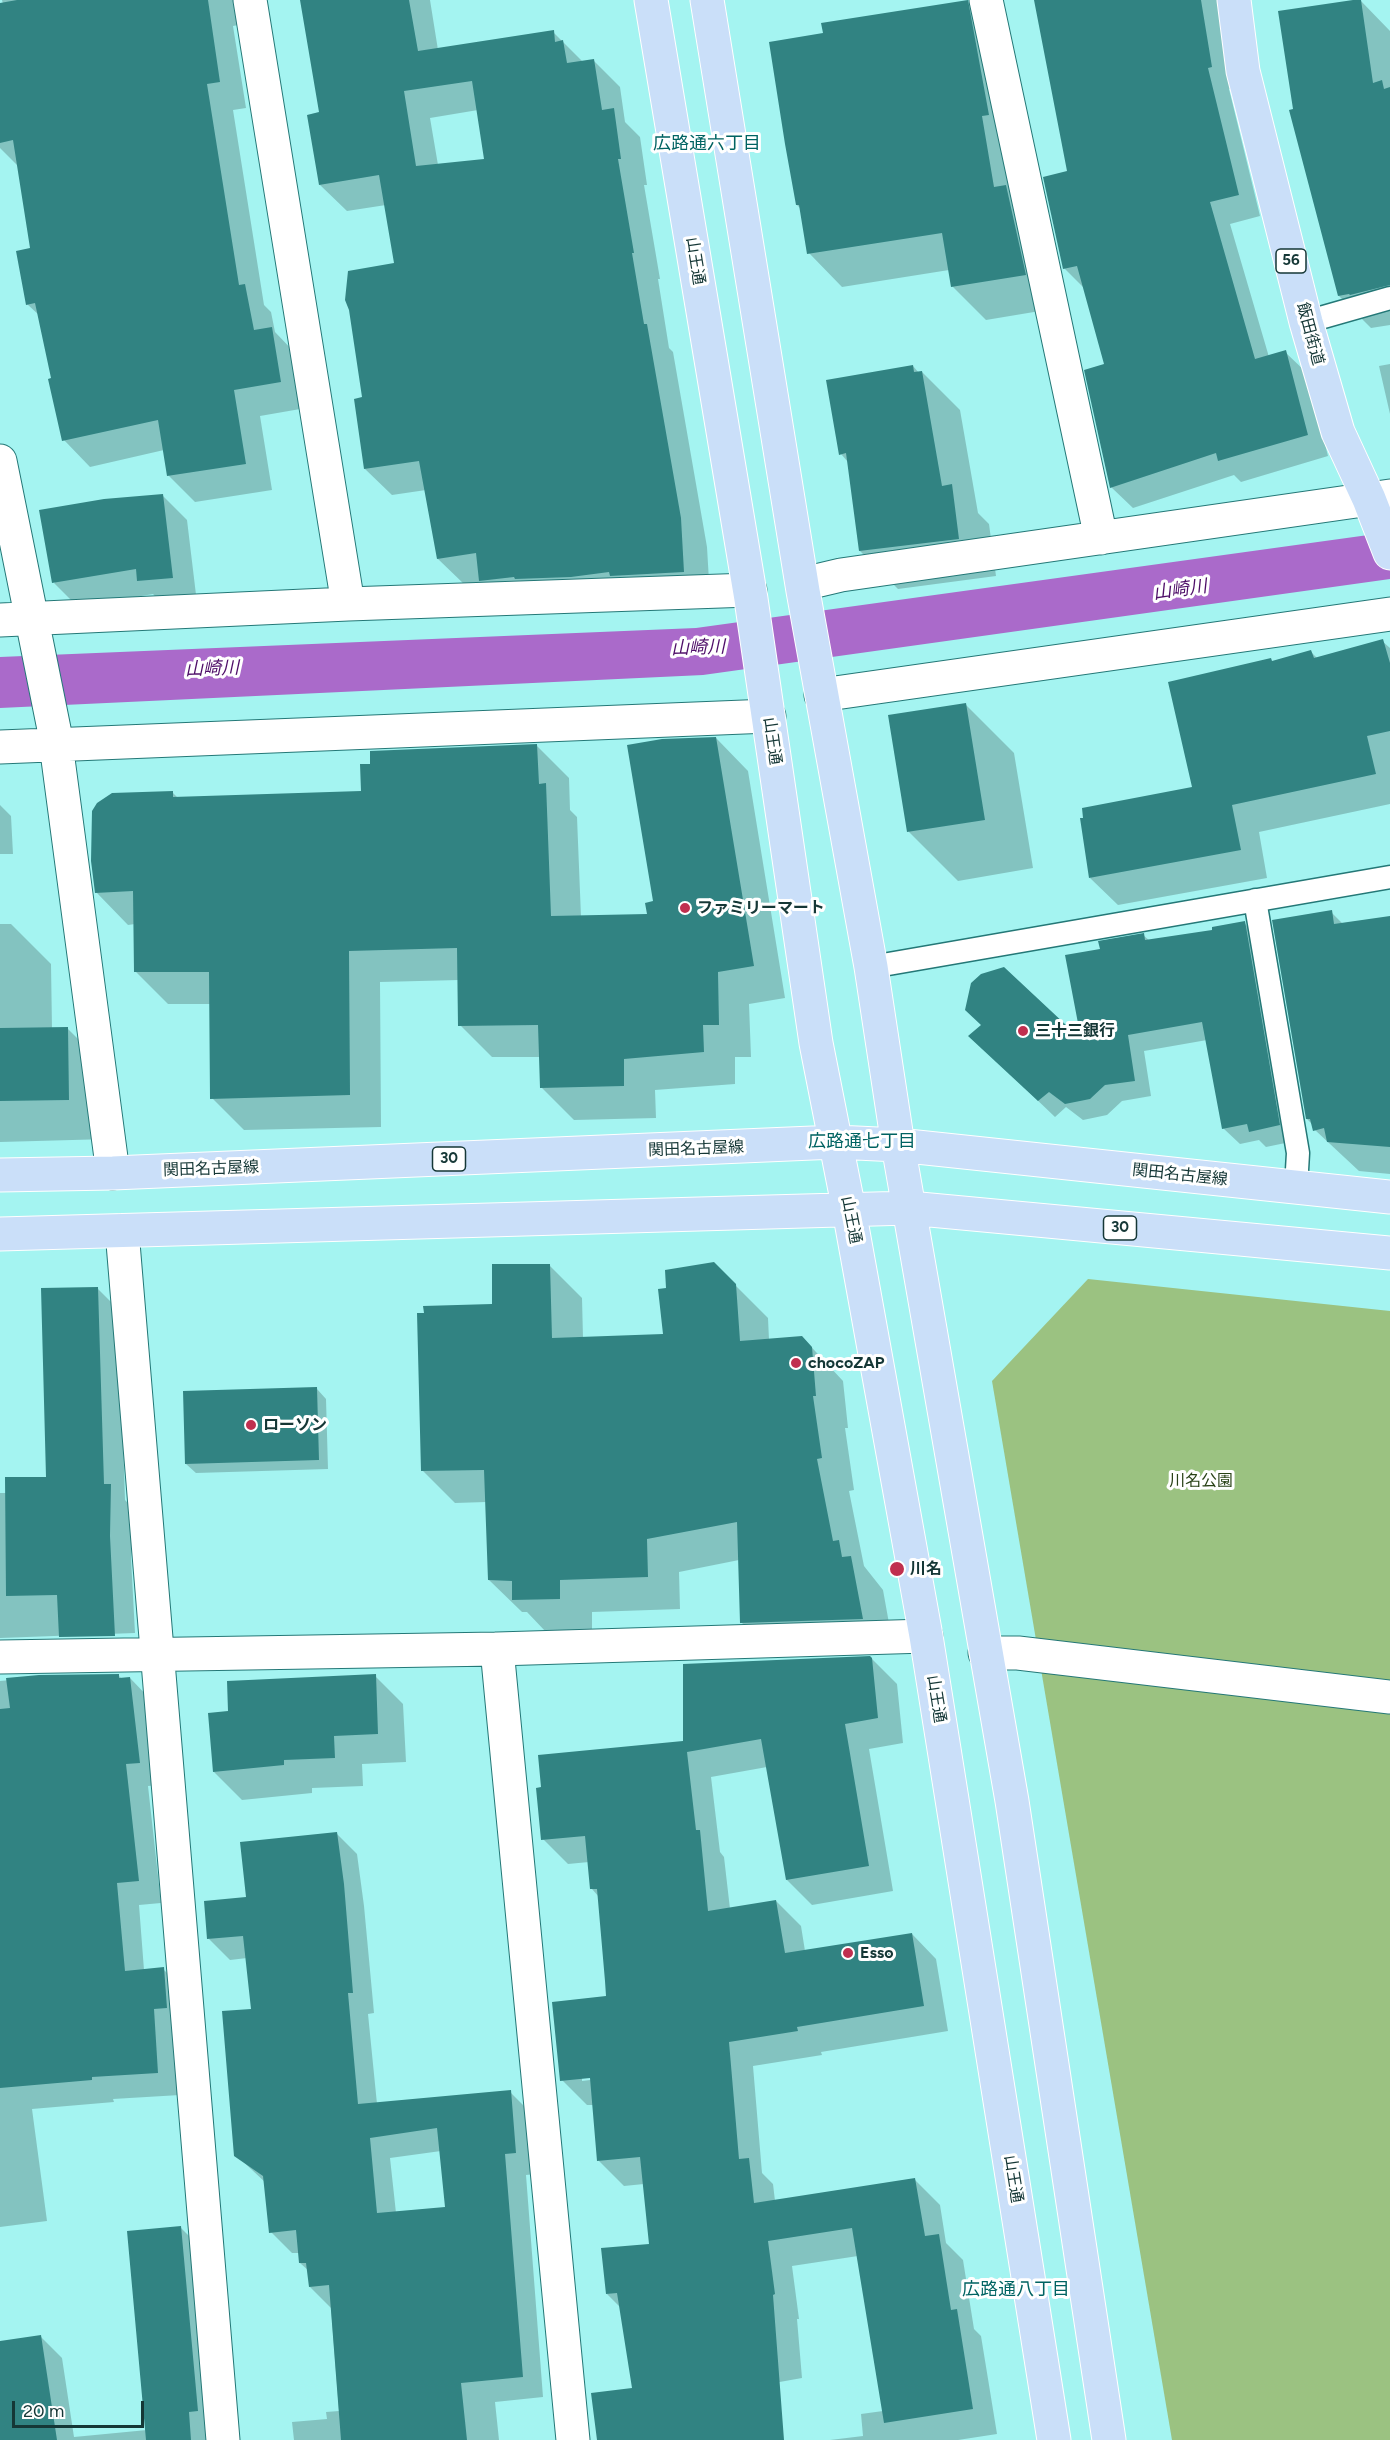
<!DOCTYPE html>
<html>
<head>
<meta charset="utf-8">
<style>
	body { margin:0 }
	#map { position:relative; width:1390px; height:2440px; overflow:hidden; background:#a4f4f1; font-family:Figtree,sans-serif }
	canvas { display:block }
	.scale { position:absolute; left:12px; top:2401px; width:132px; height:27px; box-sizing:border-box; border:3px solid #153736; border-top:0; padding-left:8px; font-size:18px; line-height:21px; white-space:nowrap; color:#153736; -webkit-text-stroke:4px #fff; paint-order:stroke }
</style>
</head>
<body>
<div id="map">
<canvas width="1390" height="2440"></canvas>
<div class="scale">20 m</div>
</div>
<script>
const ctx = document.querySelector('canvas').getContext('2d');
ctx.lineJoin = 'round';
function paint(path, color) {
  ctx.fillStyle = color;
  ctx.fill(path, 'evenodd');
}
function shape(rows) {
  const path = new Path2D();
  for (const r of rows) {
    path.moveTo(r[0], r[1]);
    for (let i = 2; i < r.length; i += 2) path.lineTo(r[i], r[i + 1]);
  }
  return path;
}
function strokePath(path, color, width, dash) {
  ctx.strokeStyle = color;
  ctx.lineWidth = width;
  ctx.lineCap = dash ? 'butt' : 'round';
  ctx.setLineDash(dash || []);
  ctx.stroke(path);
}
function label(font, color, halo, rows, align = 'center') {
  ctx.font = font + ' Figtree,"Noto Sans JP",sans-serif';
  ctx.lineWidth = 6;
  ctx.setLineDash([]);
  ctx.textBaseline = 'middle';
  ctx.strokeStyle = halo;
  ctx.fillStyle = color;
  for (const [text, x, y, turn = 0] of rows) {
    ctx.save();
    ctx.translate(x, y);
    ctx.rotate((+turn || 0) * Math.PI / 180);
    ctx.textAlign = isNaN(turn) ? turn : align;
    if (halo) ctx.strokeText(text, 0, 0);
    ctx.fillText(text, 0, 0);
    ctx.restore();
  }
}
paint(shape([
	[1088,1279,1390,1311,1390,2440,1172,2440,992,1381]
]), '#9bc281');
paint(shape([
	[1390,532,1390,579,703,675,0,708,0,657,696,628]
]), '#aa6aca');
paint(shape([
	[2,0,245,0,249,23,233,26,246,108,233,110,264,305,271,312,275,332,298,356,306,408,260,416,272,490,195,502,168,475,164,450,90,467,64,440,40,316,27,304,32,249,19,167,0,148,0,4,3,4],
	[301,0,430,0,438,50,553,32,583,62,593,60,620,87,625,122,640,137,647,185,644,185,660,279,658,279,669,348,673,352,707,547,710,598,507,606,483,582,465,585,438,559,426,490,392,495,365,469,364,398,395,264,386,205,347,211,320,185,320,114],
	[478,110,486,160,438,165,430,118],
	[1035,0,1218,0,1222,40,1226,43,1233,88,1229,89,1260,216,1230,224,1269,357,1285,352,1307,373,1328,456,1241,482,1234,475,1133,508,1111,487,1106,365,1085,289,1064,268,1069,173],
	[1360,0,1390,31,1390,325,1371,328,1339,296,1295,110],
	[967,1,1001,35,1058,308,986,320,952,286,949,270,842,287,809,253,801,209,797,205,825,34],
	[1390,364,1390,414,1379,366],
	[913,366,919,373,922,372,960,410,978,513,989,524,996,576,898,589,860,551,848,462,841,454],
	[162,495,187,520,197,603,163,605,153,594,78,607,54,583],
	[1382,641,1390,648,1390,804,1259,832,1267,878,1118,905,1090,878,1194,789,1273,662,1310,651,1318,659],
	[965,704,1014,753,1033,868,958,881,909,832,890,717],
	[716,738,748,771,785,998,749,1004,751,1057,735,1057,735,1084,655,1090,656,1118,574,1120,541,1087,541,1057,492,1057,460,1025,459,980,380,982,381,1127,244,1130,212,1098,211,1004,168,1004,136,972,135,924,128,925,96,892,173,793,179,799,362,792,537,746,569,778,570,810,577,817,581,917,648,915],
	[0,805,11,816,13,854,0,854],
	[1331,912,1343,924,1390,917,1390,1174,1359,1171,1315,1130,1313,1125,1307,1119],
	[1244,923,1261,939,1295,1141,1266,1147,1259,1140,1240,1144,1223,1128,1207,1040,1144,1051,1151,1096,1122,1101,1107,1115,1083,1120,1066,1107,1055,1117,987,1052,1083,1043,1102,950,1143,935,1150,941,1214,932],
	[0,924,11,924,51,964,52,1029,67,1028,108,1069,109,1139,0,1142],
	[714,1264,768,1318,769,1340,802,1337,843,1381,848,1428,845,1428,854,1490,849,1491,864,1566,883,1590,894,1651,774,1655,741,1622,739,1560,679,1572,680,1609,592,1612,592,1631,546,1632,527,1612,522,1612,489,1580,486,1502,455,1503,422,1470,494,1305,549,1265,582,1298,583,1338,664,1335,668,1289],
	[98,1289,119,1310,125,1500,132,1507,131,1558,135,1633,0,1638,0,1493,7,1493,48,1478],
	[317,1389,326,1399,328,1469,196,1473,186,1464],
	[872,1659,897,1684,903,1743,869,1749,893,1891,812,1905,787,1880,767,1767,711,1777,720,1852,724,1857,730,1909,776,1901,801,1926,805,1951,912,1934,936,1959,948,2031,821,2052,822,2055,753,2066,762,2173,773,2184,775,2201,915,2180,940,2205,946,2243,963,2260,974,2329,981,2336,997,2434,958,2440,830,2440,863,2436,861,2414,883,2411,858,2256,792,2266,799,2319,797,2319,802,2378,774,2383,781,2440,599,2440,633,2389,621,2308,607,2294,651,2245,644,2184,624,2186,599,2161,594,2105,587,2105,562,2080,608,1998,599,1897,592,1889,589,1862,568,1864,543,1839,684,1743],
	[598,2076,598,2079,582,2081,582,2078],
	[118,1675,122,1679,130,1678,152,1701,161,1785,148,1786,161,1903,139,1905,144,1970,163,1969,185,1991,180,2095,113,2099,114,2102,32,2109,47,2221,0,2227,0,1681,43,1677],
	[375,1676,403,1704,406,1762,362,1764,363,1786,312,1788,312,1793,242,1800,214,1772,229,1713],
	[336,1833,357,1854,364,1906,374,2013,368,2014,377,2104,510,2092,531,2113,536,2174,526,2175,543,2397,495,2402,499,2440,294,2440,292,2422,327,2419,326,2412,339,2411,331,2308,310,2287,309,2271,300,2263,300,2253,292,2253,271,2232,266,2183,236,2155,253,2010,247,1958,230,1960,209,1939,247,1899],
	[441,2151,446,2209,396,2213,390,2158],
	[180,2227,201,2248,210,2440,0,2440,0,2343,41,2337,62,2358,74,2437,147,2430]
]), '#0003');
paint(shape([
	[17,0,208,0,220,82,207,84,239,285,245,284,254,330,272,327,281,382,234,390,246,464,167,476,158,420,62,441,48,379,51,378,35,303,26,305,16,251,30,248,13,140,0,143,0,3],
	[300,0,409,0,418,51,554,30,555,42,563,40,567,63,594,59,602,110,614,108,621,159,618,159,634,253,632,253,644,324,647,324,681,518,684,572,610,576,609,572,571,577,515,579,514,577,479,581,476,553,437,559,419,461,364,469,354,399,362,397,349,310,345,300,348,271,394,263,379,175,319,185,307,115,319,112],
	[472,81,484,159,416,166,404,91],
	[968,0,989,115,982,116,994,187,1006,185,1026,275,951,287,942,233,807,254,799,205,796,205,785,144,769,42,823,33,821,23],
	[1034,0,1201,0,1212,67,1208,68,1239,195,1210,202,1255,359,1286,350,1308,435,1218,461,1216,453,1110,488,1084,370,1104,364,1077,266,1063,269,1043,177,1067,171],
	[1353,0,1361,0,1373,83,1382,80,1384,89,1390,87,1390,285,1350,295,1349,294,1338,296,1289,110,1293,109,1278,11],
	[913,365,914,372,922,371,942,486,952,484,959,539,859,551,846,453,839,455,826,380],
	[163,494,173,578,137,581,136,569,52,583,39,510,104,499],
	[1383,639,1390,663,1390,731,1367,736,1376,774,1232,805,1241,850,1089,878,1080,818,1083,818,1082,808,1192,787,1168,682,1271,658,1272,661,1311,650,1314,658],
	[966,703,985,820,907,832,888,715],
	[716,737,754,966,718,972,719,1025,703,1025,704,1052,624,1059,624,1086,540,1088,538,1025,458,1026,457,948,349,951,350,1095,210,1099,209,972,134,972,133,891,95,893,91,861,92,811,97,803,112,793,173,791,173,797,361,791,360,764,370,764,370,751,537,744,539,784,546,783,551,916,647,914,645,903,653,901,627,745,662,739],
	[1332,910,1334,924,1390,916,1390,1147,1327,1142,1324,1128,1313,1131,1310,1119,1306,1119,1272,920],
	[1245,921,1280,1125,1249,1132,1247,1124,1222,1129,1202,1022,1128,1035,1135,1081,1105,1085,1090,1099,1065,1104,1049,1092,1038,1101,968,1036,981,1025,965,1010,971,983,981,974,1004,967,1081,1039,1065,955,1100,949,1098,941,1144,933,1145,940,1212,930,1212,927],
	[68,1027,69,1100,0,1101,0,1028],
	[714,1262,736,1284,740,1341,802,1336,812,1347,816,1396,813,1396,822,1458,817,1459,833,1541,839,1540,842,1557,851,1556,863,1619,740,1623,737,1522,647,1539,648,1577,560,1580,560,1599,512,1600,512,1581,488,1580,484,1470,421,1471,417,1313,424,1313,423,1306,492,1304,492,1264,550,1264,552,1338,663,1334,658,1289,666,1288,665,1270],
	[98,1287,104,1484,111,1484,110,1536,115,1636,59,1637,57,1595,6,1596,5,1477,46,1477,41,1288],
	[317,1387,319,1460,185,1464,183,1391],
	[870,1656,872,1658,878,1718,845,1724,869,1866,786,1880,761,1739,687,1752,696,1830,700,1830,708,1911,776,1900,785,1953,912,1933,924,2006,797,2027,798,2031,729,2042,739,2159,749,2158,754,2203,915,2178,925,2236,939,2234,951,2310,957,2309,973,2409,884,2423,852,2228,768,2241,775,2294,773,2295,784,2440,597,2440,591,2393,632,2388,617,2293,606,2294,601,2248,649,2244,640,2157,597,2161,590,2078,560,2081,552,2002,606,1996,605,1981,597,1889,590,1889,585,1836,541,1840,536,1788,541,1787,538,1755,683,1741,683,1664],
	[119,1674,119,1678,130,1677,140,1763,126,1764,139,1881,117,1883,125,1971,164,1967,167,2008,154,2009,158,2073,92,2077,92,2080,0,2088,0,1709,10,1708,6,1678,39,1675],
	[376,1674,378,1734,334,1736,335,1758,284,1760,284,1765,213,1772,208,1713,228,1711,227,1681],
	[337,1832,344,1884,353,1993,348,1993,358,2104,511,2090,516,2153,505,2154,523,2377,461,2383,467,2440,341,2440,329,2285,309,2287,306,2263,299,2263,296,2230,269,2233,263,2176,234,2156,222,2011,251,2009,243,1936,207,1939,204,1901,246,1897,240,1842],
	[437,2128,445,2207,377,2213,370,2138],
	[181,2226,198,2411,189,2412,191,2440,146,2440,127,2231],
	[41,2335,57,2440,0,2440,0,2341]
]), '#318382');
const lane = shape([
	[1306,322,1390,298],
	[1255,900,1298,1153,1296,1187],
	[871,967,1390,877]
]);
const street = shape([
	[250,0,348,604],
	[986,0,1101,538],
	[0,461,54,729,113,1173],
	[803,584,841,575,1390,496],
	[0,620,348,604,750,590],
	[821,695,1390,614],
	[0,747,769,716],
	[122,1231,223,2440],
	[497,1649,573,2440],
	[985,1653,1018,1653,1390,1697],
	[0,1657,497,1649,926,1636]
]);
const primary = shape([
	[651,0,751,599,816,1043,849,1210,926,1636,1054,2440],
	[707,0,803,591,871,967,898,1145,1012,1801,1109,2440],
	[1234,0,1243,71,1306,322,1338,432,1369,499,1390,553],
	[0,1175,113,1173,836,1142,898,1145,1390,1197],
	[0,1234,909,1208,1390,1253]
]);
strokePath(lane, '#247877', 25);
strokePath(street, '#247877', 35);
strokePath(primary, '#fff', 35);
strokePath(lane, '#fff', 22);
strokePath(street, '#fff', 33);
strokePath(primary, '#cadff9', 33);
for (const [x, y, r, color] of [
	[685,908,6,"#c02f4f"],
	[1023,1031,6,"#c02f4f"],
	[796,1363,6,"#c02f4f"],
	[251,1425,6,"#c02f4f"],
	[897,1569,8,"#c02f4f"],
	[848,1953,6,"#c02f4f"]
]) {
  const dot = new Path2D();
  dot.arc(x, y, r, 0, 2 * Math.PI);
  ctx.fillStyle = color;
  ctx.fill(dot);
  strokePath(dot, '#fff', 2);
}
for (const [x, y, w] of [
	[1291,261,30],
	[449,1159,33],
	[1120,1228,33]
]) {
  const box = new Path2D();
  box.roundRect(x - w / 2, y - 12, w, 24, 4.5);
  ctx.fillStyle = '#fff';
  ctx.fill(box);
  strokePath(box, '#153736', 1.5);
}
label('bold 15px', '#153736', null, [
	["56",1291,261],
	["30",449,1159],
	["30",1120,1228]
]);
label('16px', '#153736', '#fff', [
	["山王通",695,261,81],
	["飯田街道",1310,334,75],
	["山王通",772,741,82],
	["関田名古屋線",696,1149,-2],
	["関田名古屋線",211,1169,-2],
	["関田名古屋線",1180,1175,6],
	["山王通",851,1220,79],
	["山王通",936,1699,81],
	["山王通",1013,2179,81]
]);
label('bold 16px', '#153736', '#fff', [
	["ファミリーマート",697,908],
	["三十三銀行",1035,1031],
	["chocoZAP",808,1363],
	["ローソン",263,1425],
	["川名",910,1569],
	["Esso",860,1953]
], 'left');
label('16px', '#294217', '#fff', [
	["川名公園",1201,1481]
]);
label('18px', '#006362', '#fff', [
	["広路通六丁目",707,144],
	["広路通七丁目",862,1142],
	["広路通八丁目",1016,2290]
]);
label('italic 18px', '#4e0e68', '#fff', [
	["山崎川",1180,590,-8],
	["山崎川",698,648,-2],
	["山崎川",212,669,-2]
]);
</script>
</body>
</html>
